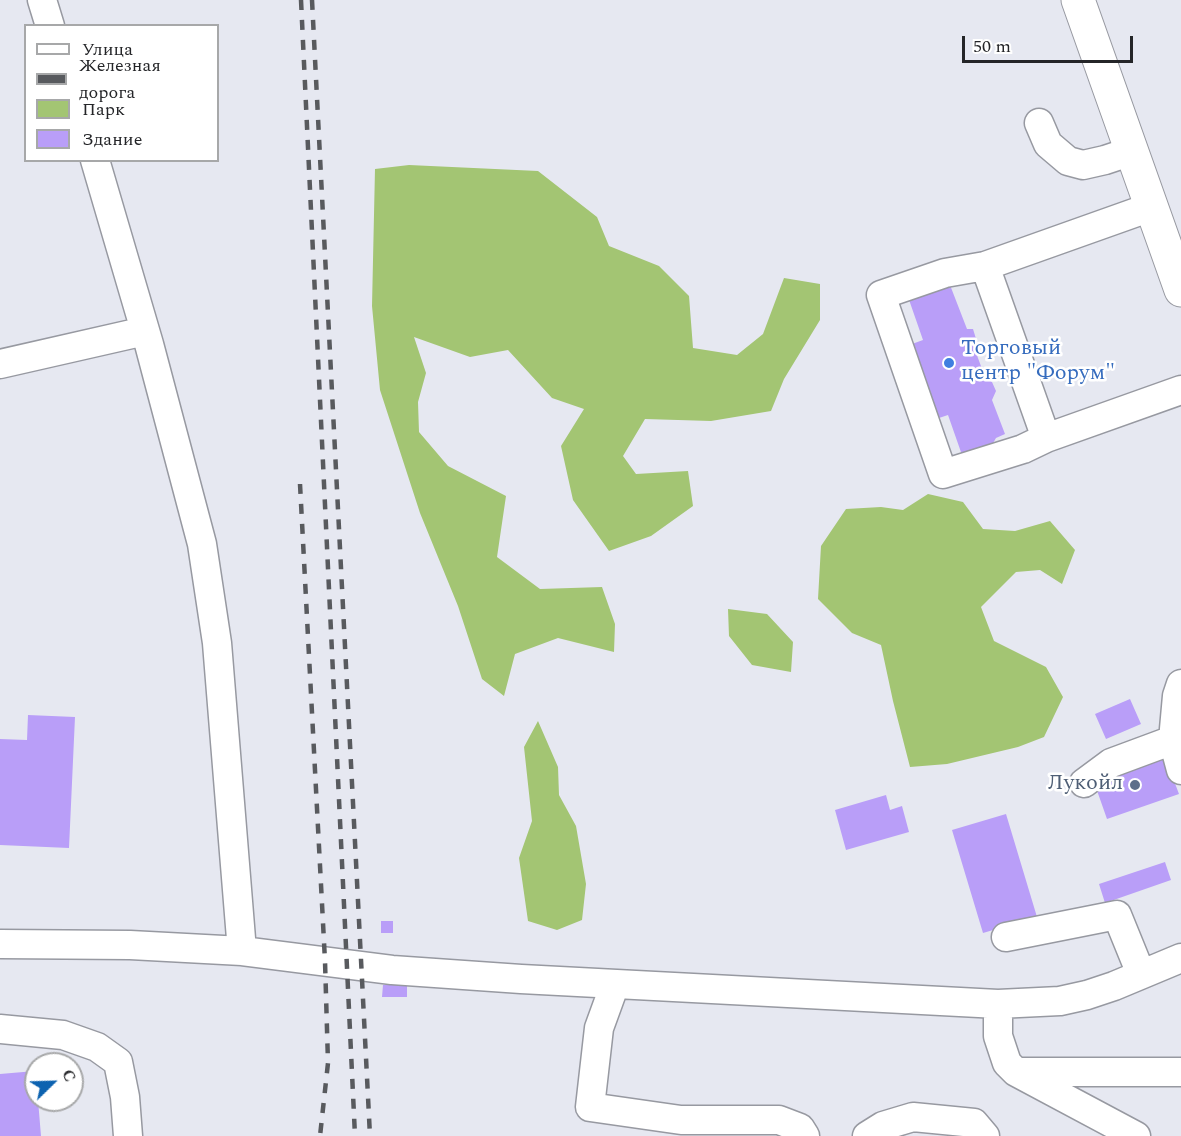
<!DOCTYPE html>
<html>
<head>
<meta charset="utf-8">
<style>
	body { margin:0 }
	#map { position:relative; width:1181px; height:1136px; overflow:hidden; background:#e6e8f1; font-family:Spectral,serif }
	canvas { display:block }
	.legend { position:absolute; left:24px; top:24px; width:195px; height:138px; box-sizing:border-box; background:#fff; border:2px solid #a7a8a9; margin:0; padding:8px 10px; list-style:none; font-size:18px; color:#242528 }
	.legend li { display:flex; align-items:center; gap:12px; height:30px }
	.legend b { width:30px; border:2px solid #a7a8a9 }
	.north { position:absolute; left:24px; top:1052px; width:60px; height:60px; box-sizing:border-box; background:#fff; border:2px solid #a7a8a9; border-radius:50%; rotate:67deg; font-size:16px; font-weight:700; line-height:24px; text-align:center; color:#242528 }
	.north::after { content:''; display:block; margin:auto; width:21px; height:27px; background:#0c62b0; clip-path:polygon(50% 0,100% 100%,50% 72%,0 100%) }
	.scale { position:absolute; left:962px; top:36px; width:171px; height:27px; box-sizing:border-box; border:3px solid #242528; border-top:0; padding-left:8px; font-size:18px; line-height:21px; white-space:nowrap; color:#242528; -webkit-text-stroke:4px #fff; paint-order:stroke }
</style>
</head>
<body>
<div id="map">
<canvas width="1181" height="1136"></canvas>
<ul class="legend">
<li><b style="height:8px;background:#fff"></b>Улица</li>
<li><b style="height:8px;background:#585a5e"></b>Железная дорога</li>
<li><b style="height:16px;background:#a3c573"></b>Парк</li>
<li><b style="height:16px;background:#b99ef8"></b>Здание</li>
</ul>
<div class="north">С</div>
<div class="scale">50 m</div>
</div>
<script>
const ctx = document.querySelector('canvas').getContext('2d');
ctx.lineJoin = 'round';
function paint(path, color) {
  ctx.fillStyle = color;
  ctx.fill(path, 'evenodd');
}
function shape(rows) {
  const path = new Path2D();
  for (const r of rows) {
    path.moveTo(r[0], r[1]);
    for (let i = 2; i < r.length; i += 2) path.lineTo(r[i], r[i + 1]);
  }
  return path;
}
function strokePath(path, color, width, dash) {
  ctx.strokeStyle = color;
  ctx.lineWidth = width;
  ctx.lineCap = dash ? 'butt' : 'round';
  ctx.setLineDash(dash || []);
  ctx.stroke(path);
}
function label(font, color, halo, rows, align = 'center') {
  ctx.font = font + ' Spectral,serif';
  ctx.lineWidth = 5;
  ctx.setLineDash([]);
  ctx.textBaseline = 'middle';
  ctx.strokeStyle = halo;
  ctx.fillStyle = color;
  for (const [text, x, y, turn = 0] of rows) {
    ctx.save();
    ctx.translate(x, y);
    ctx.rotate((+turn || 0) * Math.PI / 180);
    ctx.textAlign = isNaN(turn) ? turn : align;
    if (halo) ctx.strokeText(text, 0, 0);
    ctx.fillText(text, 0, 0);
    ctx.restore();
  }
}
paint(shape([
	[409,165,538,171,597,217,609,246,659,266,689,296,693,348,737,355,763,334,784,278,820,284,820,320,784,379,771,411,711,421,645,419,623,456,636,474,688,471,693,506,651,536,609,551,573,500,561,446,584,409,552,398,508,350,470,357,414,337,426,373,418,402,419,432,448,466,506,496,497,557,540,589,602,587,615,624,614,652,558,638,515,654,504,696,482,679,458,606,420,513,380,390,372,306,375,169],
	[928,494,963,502,983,529,1015,531,1050,521,1075,550,1062,584,1040,570,1016,572,981,607,994,641,1046,667,1063,697,1044,737,1018,747,947,764,910,767,893,701,881,645,852,633,818,599,821,546,846,509,881,507,903,510],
	[728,609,767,614,793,642,791,672,752,665,729,636],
	[538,721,558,767,559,795,576,826,586,884,582,920,557,930,528,921,519,858,532,821,524,747]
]), '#a3c573');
paint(shape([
	[950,285,967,329,973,329,977,342,975,350,985,377,992,382,996,391,992,400,1005,434,996,438,992,445,962,455,948,415,939,418,912,344,923,340,907,294],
	[1130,699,1141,724,1106,739,1095,714],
	[28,715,75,717,69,848,0,845,0,739,27,740],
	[1165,757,1179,794,1107,819,1094,782],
	[886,795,890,810,902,806,909,832,846,850,835,810],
	[1006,814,1037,917,983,933,952,830],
	[1165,862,1171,880,1105,903,1099,884],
	[381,921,393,921,393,933,381,933],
	[383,985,407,985,407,997,382,997],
	[35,1071,36,1100,38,1100,41,1136,0,1136,0,1074]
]), '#b99ef8');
const minor = shape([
	[42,0,50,26],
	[1039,123,1048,144,1068,161,1083,165,1105,160,1132,151],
	[95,160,149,344,202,544,217,643,242,951],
	[1151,207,985,266,945,273,881,295,943,474,1023,449,1046,438,1181,390],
	[985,266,1046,438],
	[0,364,145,331],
	[1181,684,1177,696,1173,740,1181,770],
	[1084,783,1111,763,1173,740],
	[1006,937,1117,915,1141,974],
	[0,944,130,945,242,951,392,970,521,979,998,1004,1060,1001,1087,995,1114,986,1181,958],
	[615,984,599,1028,590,1107,681,1120,779,1120,800,1128,805,1136],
	[998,1004,998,1036,1007,1063,1016,1072,1136,1136],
	[0,1029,63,1035,97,1047,118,1062,125,1097,128,1136],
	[1021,1072,1181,1072],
	[867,1136,883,1126,913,1117,974,1123,985,1136]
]);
const major = shape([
	[1078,0,1181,290]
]);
strokePath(minor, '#9799a1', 31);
strokePath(major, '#9799a1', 35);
strokePath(minor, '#fff', 28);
strokePath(major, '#fff', 33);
strokePath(shape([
	[301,0,355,1136],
	[312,0,370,1136],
	[300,484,325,961,328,1063,320,1136]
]), '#585a5e', 4.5, [10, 10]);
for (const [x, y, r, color] of [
	[949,363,6,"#3f7fe0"],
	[1135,785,6,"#5c6f8a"]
]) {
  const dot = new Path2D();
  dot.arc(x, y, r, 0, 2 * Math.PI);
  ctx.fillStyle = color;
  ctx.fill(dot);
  strokePath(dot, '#fff', 2);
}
label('22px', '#366cbe', '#fff', [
	["Торговый",961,350],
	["центр \"Форум\"",961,375]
], 'left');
label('22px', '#4e5e75', '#fff', [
	["Лукойл",1123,785]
], 'right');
</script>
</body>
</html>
